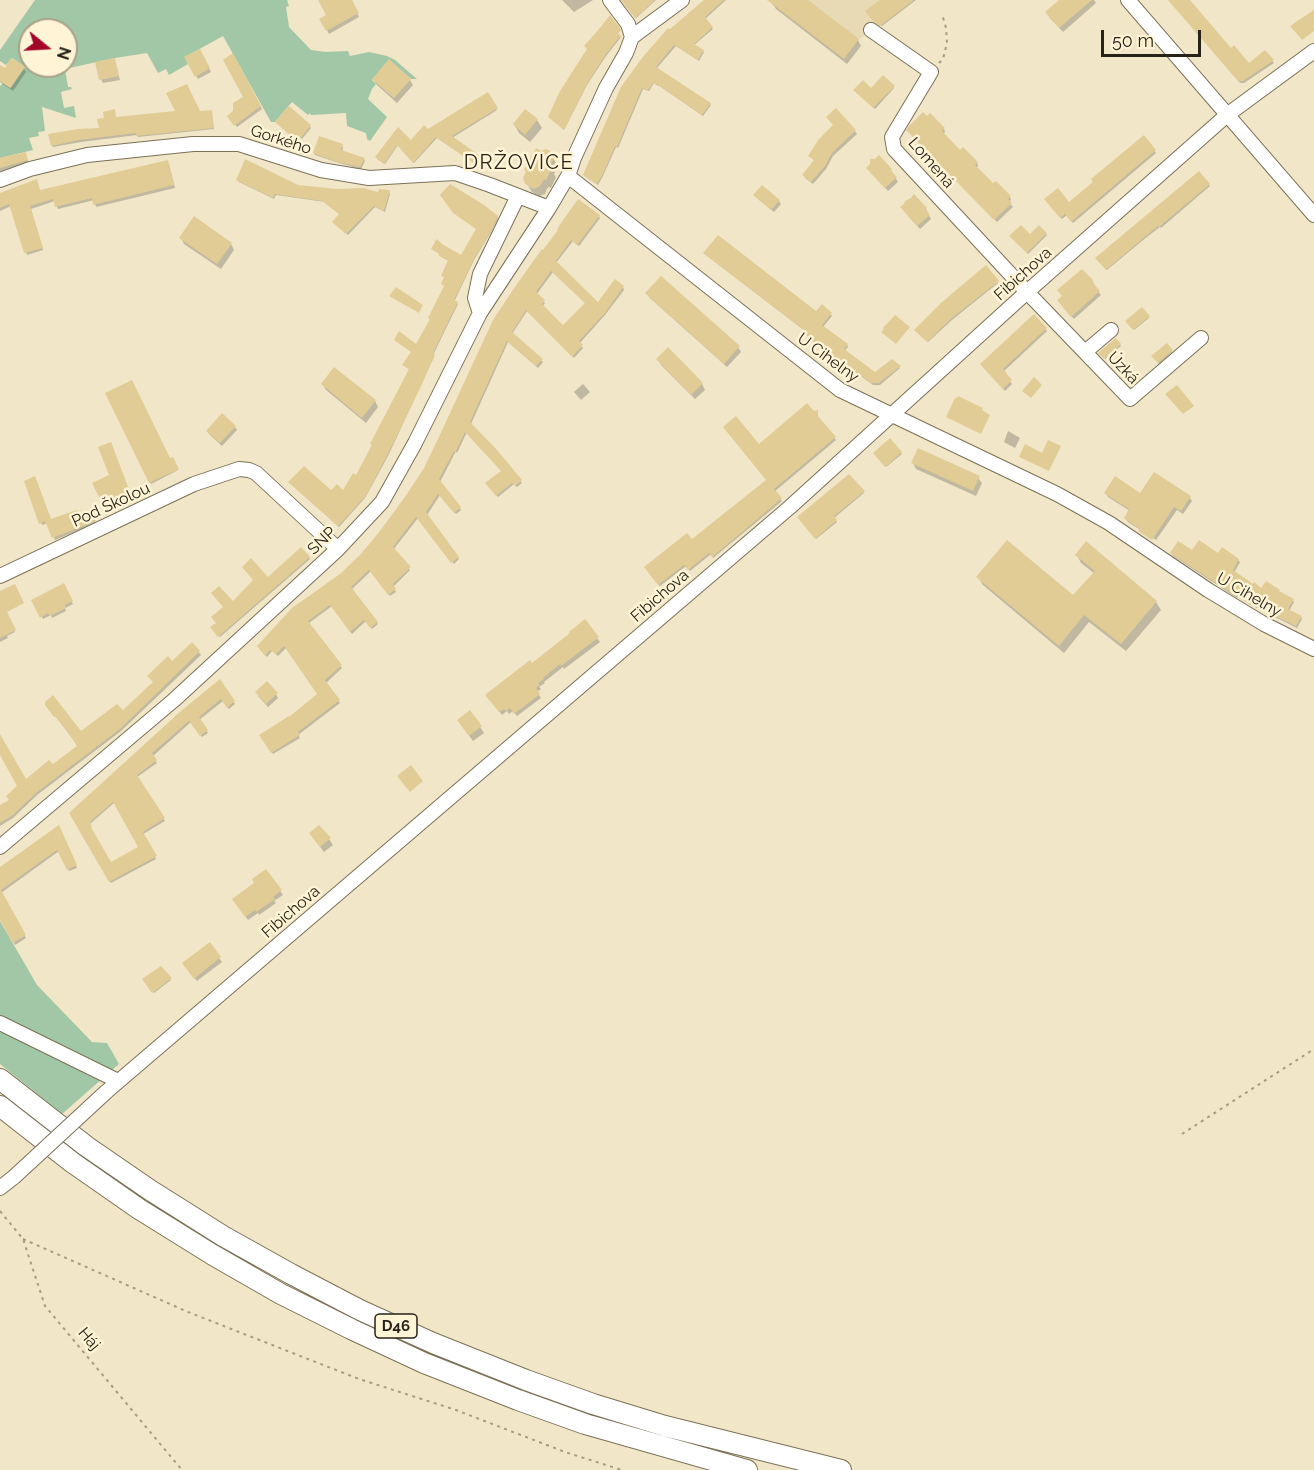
<!DOCTYPE html>
<html>
<head>
<meta charset="utf-8">
<style>
	body { margin:0 }
	#map { position:relative; width:1314px; height:1470px; overflow:hidden; background:#f1e6c8; font-family:Raleway,sans-serif }
	canvas { display:block }
	.north { position:absolute; left:18px; top:18px; width:60px; height:60px; box-sizing:border-box; background:#fff4d5; border:2px solid #a9a089; border-radius:50%; rotate:108deg; font-size:16px; font-weight:700; line-height:24px; text-align:center; color:#272217 }
	.north::after { content:''; display:block; margin:auto; width:21px; height:27px; background:#a30528; clip-path:polygon(50% 0,100% 100%,50% 72%,0 100%) }
	.scale { position:absolute; left:1101px; top:30px; width:100px; height:27px; box-sizing:border-box; border:3px solid #272217; border-top:0; padding-left:8px; font-size:18px; line-height:21px; white-space:nowrap; color:#272217; -webkit-text-stroke:4px #fff4d5; paint-order:stroke }
</style>
</head>
<body>
<div id="map">
<canvas width="1314" height="1470"></canvas>
<div class="north">N</div>
<div class="scale">50 m</div>
</div>
<script>
const ctx = document.querySelector('canvas').getContext('2d');
ctx.lineJoin = 'round';
function paint(path, color) {
  ctx.fillStyle = color;
  ctx.fill(path, 'evenodd');
}
function shape(rows) {
  const path = new Path2D();
  for (const r of rows) {
    path.moveTo(r[0], r[1]);
    for (let i = 2; i < r.length; i += 2) path.lineTo(r[i], r[i + 1]);
  }
  return path;
}
function strokePath(path, color, width, dash) {
  ctx.strokeStyle = color;
  ctx.lineWidth = width;
  ctx.lineCap = dash ? 'butt' : 'round';
  ctx.setLineDash(dash || []);
  ctx.stroke(path);
}
function label(font, color, halo, rows, align = 'center') {
  ctx.font = font + ' Raleway,sans-serif';
  ctx.lineWidth = 5;
  ctx.setLineDash([]);
  ctx.textBaseline = 'middle';
  ctx.strokeStyle = halo;
  ctx.fillStyle = color;
  for (const [text, x, y, turn = 0] of rows) {
    ctx.save();
    ctx.translate(x, y);
    ctx.rotate((+turn || 0) * Math.PI / 180);
    ctx.textAlign = isNaN(turn) ? turn : align;
    if (halo) ctx.strokeText(text, 0, 0);
    ctx.fillText(text, 0, 0);
    ctx.restore();
  }
}
paint(shape([
	[767,0,914,0,878,27,859,39,844,59]
]), '#e8dab5');
paint(shape([
	[35,0,287,0,289,6,286,7,289,27,311,50,326,52,348,51,350,56,369,52,387,56,395,60,417,79,411,79,389,60,372,80,376,84,372,89,368,99,387,117,370,141,367,139,366,133,347,126,346,113,311,115,310,113,308,115,292,102,275,122,271,122,223,36,185,57,188,64,169,75,166,69,158,73,147,53,115,58,65,69,68,87,71,87,72,89,61,92,64,108,74,106,76,118,42,107,45,131,38,132,39,136,29,138,33,150,0,158,0,86,3,83,11,88,25,67,12,58,6,65,0,61,0,50],
	[30,30,66,30,66,66,30,66],
	[0,921,37,985,92,1042,107,1043,119,1064,62,1114,0,1064]
]), '#a2c7a6');
paint(shape([
	[350,0,359,17,329,34,321,19],
	[562,0,593,0,574,12],
	[623,0,656,0,636,18],
	[706,0,726,0,705,19,713,29,694,45,704,52,699,61,676,46,656,69,711,105,703,116,658,85,658,86,654,83,649,91,643,89,618,148,616,147,603,176,598,185,586,177,584,175,670,31],
	[775,0,806,0,858,40,861,46,847,64,776,9,772,3],
	[883,0,916,0,882,26,876,23],
	[1061,0,1094,0,1096,3,1063,32,1049,17],
	[1169,0,1185,0,1231,50,1249,65,1265,52,1274,63,1244,83,1240,83],
	[620,31,617,35,621,37,606,56,587,85,564,130,551,118,589,50],
	[199,51,211,72,198,79,186,57],
	[233,55,262,109,237,127,229,116,245,97],
	[114,60,120,80,103,83,101,79],
	[0,67,5,70,24,68,26,72,13,91,0,82],
	[373,79,410,80,413,85,397,103,377,85],
	[894,87,894,88,875,109,856,91],
	[487,94,497,110,452,138,479,157,480,158,476,164,437,138,414,163,398,145,385,164,377,159,377,158,398,130,411,142],
	[289,108,311,128,302,139,296,134,293,137,278,124],
	[211,111,214,129,138,137,137,135,81,142,53,147,52,145,100,129,106,119],
	[537,120,542,128,530,142,519,133,514,124],
	[944,129,945,132,943,134,960,152,977,163,978,166,976,168,993,186,1010,197,1011,200,1009,202,1013,207,997,222,910,133],
	[855,131,857,134,833,156,826,169,813,184,805,178,815,161,810,156],
	[1143,137,1156,153,1073,223,1067,215,1062,219,1047,201,1069,204],
	[342,145,343,148,342,152,364,159,365,161,361,169,339,163,315,155,314,153],
	[25,153,29,164,1,172,0,170,0,160],
	[553,158,558,166,554,174,556,177,551,188,548,187,545,194,539,196,532,192,527,184],
	[169,164,175,188,96,207,94,200,58,209,55,201,31,209,43,250,27,255,11,206,0,211,0,195,40,191],
	[891,170,898,182,888,191,870,172],
	[1199,174,1210,186,1161,228,1160,227,1148,236,1107,270,1097,258],
	[238,180,379,194,389,192,390,194,385,212,375,207,348,235,335,224,341,215,325,202,276,195,274,199,239,182],
	[763,187,779,201,781,204,774,212,757,198],
	[914,197,926,209,931,219,920,229,904,211],
	[599,216,600,218,579,246,573,241,556,263,598,304,623,287,624,290,605,315,579,344,583,348,574,358,527,311,512,334,543,362,538,368,508,342,471,424,522,483,517,487,514,484,498,497,488,485,503,472,467,432,457,453,456,451,440,482,461,510,456,514,440,495,427,515,459,559,454,564,418,518,393,550,410,570,393,587,396,592,390,596,371,571,351,590,378,624,372,629,366,621,352,634,332,606,309,623,342,668,326,683,340,703,298,735,300,738,273,754,261,736,288,718,319,695,287,647,278,656,272,651,267,657,260,648,341,575,361,556,381,532,425,469,518,285],
	[553,272,586,304,563,327,542,307,545,303,536,295],
	[497,217,498,218,491,232,474,260,454,302,458,304,433,355,434,357,388,456,365,498,339,527,291,484,331,492,344,493,356,477,410,370,405,366,431,320,446,286,446,278,443,276,449,261,441,257,440,254,461,257,477,229],
	[1039,227,1047,235,1028,254,1012,237,1030,236],
	[181,238,231,244,234,250,221,269,184,244],
	[706,255,817,313,822,306,832,316,823,327,847,345,848,347,844,351,875,374,899,367,900,368,880,385,873,385,813,341,805,331],
	[1092,281,1094,284,1093,285,1101,295,1074,319,1060,303],
	[998,282,998,283,952,320,928,342,916,331],
	[647,294,738,347,741,352,727,367,650,298],
	[1142,309,1149,318,1134,330,1127,321],
	[1045,329,1047,331,1003,372,1012,384,1005,391,983,367],
	[1116,340,1121,346,1105,359,1100,353],
	[1167,345,1172,352,1159,364,1153,357],
	[658,359,702,384,705,390,695,399,661,365],
	[583,384,590,392,581,400,574,392],
	[323,385,375,401,378,407,366,423,326,390],
	[107,394,169,460,172,459,178,470,151,484],
	[818,411,818,418,836,440,774,492,782,501,713,558,711,554,690,571,686,566,660,586,647,570,692,542,768,480,759,446,813,412],
	[235,427,237,430,222,446,210,435,208,432],
	[1008,431,1020,438,1015,448,1004,442],
	[890,440,902,454,886,467,875,453],
	[112,447,131,496,106,508,94,484,111,476],
	[913,463,978,478,982,483,976,496,916,469],
	[849,476,864,493,834,518,837,522,816,539,799,518],
	[26,481,50,521,82,517,91,513,96,523,55,540,48,523,42,525,41,523],
	[1106,493,1189,497,1192,501,1183,514,1177,510,1156,540,1128,522,1125,518,1130,511,1108,497],
	[301,549,310,559,220,637,212,628,217,623,232,604,255,580,268,579],
	[1171,553,1193,553,1219,555,1238,560,1240,562,1234,573,1262,591,1293,600,1294,602,1289,611,1301,617,1302,619,1297,628,1253,606,1238,597,1237,598,1173,556],
	[1077,555,1156,602,1161,610,1126,651,1089,622,1064,653,983,585,978,577,1073,597,1095,574,1081,563],
	[63,585,73,604,65,608,66,611,52,618,51,615,43,619,33,601],
	[6,614,15,632,7,636,8,638,0,642,0,617],
	[584,622,600,642,564,669,563,667,544,682,545,683,539,687,541,689,537,692,541,698,517,716,513,711,509,714,507,711,502,715,489,698,532,665],
	[192,644,201,655,121,731,37,795,13,818,0,826,0,807,11,801,18,787,0,752,0,730,0,737,26,781,53,767,79,747,46,704,81,733,122,713,154,683,172,663],
	[219,682,235,704,229,709,223,701,199,720,208,733,202,737,191,722,153,756,157,763,137,777,165,821,143,834,156,859,111,883,71,813],
	[115,802,140,848,110,864,92,833,90,824],
	[276,694,278,698,268,707,258,696],
	[462,726,480,727,484,733,473,741],
	[59,827,77,868,69,871,59,851,1,893,26,938,15,945,0,917,0,868],
	[314,839,329,839,333,845,324,852],
	[266,871,283,895,274,901,276,903,259,915,258,913,248,920,236,903,256,884],
	[209,944,222,962,197,981,186,967],
	[161,968,171,980,154,993,144,980]
]), '#0003');
paint(shape([
	[318,0,352,0,359,13,326,31,319,19,326,15],
	[621,0,655,0,635,18],
	[704,0,724,0,705,17,713,27,694,44,704,50,698,60,674,45,656,67,711,103,702,115,657,84,657,85,653,83,648,90,642,88,617,147,615,146,603,174,597,184,583,175,621,87,642,58,668,28,670,29],
	[767,0,808,0,859,39,844,59],
	[880,0,914,0,880,26,873,21,865,11],
	[1059,0,1092,0,1059,28,1045,12],
	[1168,0,1190,0,1231,48,1234,45,1249,63,1265,50,1274,60,1243,81,1238,81],
	[1314,10,1314,31,1302,40,1290,26],
	[610,15,620,28,621,30,617,34,621,35,606,54,587,84,564,130,548,117,560,91,587,49,584,46,600,28],
	[200,49,210,68,195,77,184,57],
	[233,53,261,106,234,126,227,116,233,111,233,103,243,97,223,60],
	[11,58,25,67,10,88,0,81,0,65,5,68],
	[115,58,119,76,99,80,95,62],
	[389,59,411,79,394,98,372,79],
	[883,75,895,86,873,108,853,90,863,80,871,88],
	[187,84,200,111,212,110,214,128,136,136,136,133,79,140,51,146,48,134,78,129,99,128,97,119,104,118,103,112,115,109,116,117,175,111,166,93],
	[488,92,498,108,452,136,480,156,475,164,436,137,413,163,397,145,384,164,375,157,398,127,411,140,424,125,428,129],
	[289,106,311,125,300,139,295,134,292,137,275,122],
	[836,108,856,130,832,153,825,166,811,182,802,175,814,160,808,156,819,139,833,125,826,117],
	[525,109,538,119,525,135,513,124],
	[923,112,927,116,930,113,945,128,942,131,960,150,963,147,978,162,975,165,993,183,996,181,1011,196,1008,199,1012,203,994,220,906,130,910,125],
	[1144,135,1156,150,1071,222,1065,214,1060,218,1044,199,1058,188,1069,202,1093,182,1091,179],
	[319,136,343,144,341,150,365,158,360,167,337,162,313,153],
	[536,148,541,151,546,149,550,151,551,155,554,157,550,167,552,168,546,180,544,179,540,186,534,189,525,184,523,178,526,171,524,170],
	[26,152,28,160,0,168,0,158],
	[879,155,892,169,891,171,897,177,885,188,866,168,870,164,870,159,875,159],
	[245,159,298,185,337,189,363,188,378,192,379,189,390,190,384,211,374,206,346,234,332,222,339,214,322,201,275,194,273,198,236,180],
	[168,160,174,185,93,205,92,198,55,207,53,199,30,206,43,248,24,253,9,204,0,208,0,193,37,179,40,190],
	[1199,171,1210,184,1159,227,1158,226,1147,235,1106,270,1095,258],
	[450,184,484,205,498,216,491,231,474,259,454,300,458,302,433,353,435,354,422,384,388,454,365,497,338,526,288,482,304,466,331,490,337,484,343,490,353,473,356,475,372,445,370,444,409,369,402,365,411,352,394,340,399,331,416,344,430,319,428,318,444,286,441,284,444,277,441,276,448,260,439,256,438,253,431,249,435,242,434,240,436,241,437,239,442,244,461,255,476,229,453,213,440,195],
	[762,185,780,200,771,210,753,195],
	[914,194,927,208,925,209,930,215,917,226,900,207,904,204,905,201,911,198],
	[578,199,600,215,577,245,571,240,556,261,598,302,615,279,624,286,605,313,579,341,583,345,572,357,526,310,512,332,543,359,536,366,507,341,470,422,497,450,522,480,515,486,512,483,496,496,485,483,501,471,465,432,455,453,454,451,439,479,461,507,454,513,438,494,426,512,459,557,451,563,416,517,393,547,411,567,393,584,396,589,388,595,369,570,351,587,378,622,370,628,364,620,350,632,330,605,308,621,342,665,325,680,340,700,298,732,300,735,271,753,259,735,289,716,289,717,317,694,284,646,276,654,270,650,265,656,257,646,292,608,340,574,360,555,380,531,407,494,424,468,438,439,493,320,517,284,542,249,543,250,558,230,557,229],
	[551,271,585,303,563,325,542,304,545,300,536,292],
	[194,216,232,243,217,264,179,238],
	[1021,225,1030,234,1039,225,1047,233,1027,253,1009,236],
	[718,235,816,311,822,304,832,313,822,325,848,344,844,349,875,372,892,359,901,366,879,383,871,383,811,339,802,332,804,330,703,253],
	[986,265,999,281,952,318,927,342,914,330,941,303],
	[1082,269,1093,280,1092,282,1100,291,1071,317,1057,300,1062,296,1057,290],
	[661,276,740,346,724,364,645,293],
	[396,287,423,305,419,313,389,296],
	[1142,307,1150,316,1133,330,1125,321],
	[1034,314,1047,328,1003,369,1012,380,1003,389,980,364],
	[895,315,910,327,896,344,881,332,884,329,883,328],
	[1116,338,1121,344,1104,359,1098,353],
	[1167,343,1173,350,1158,363,1151,356],
	[668,347,703,383,691,395,656,359],
	[334,367,376,400,362,418,321,384],
	[1034,377,1042,385,1031,398,1022,391],
	[132,380,170,458,173,457,179,469,149,483,105,393],
	[1177,385,1194,406,1183,414,1165,394],
	[958,396,983,408,982,410,990,415,981,434,946,417,955,398,957,398],
	[807,403,814,411,818,410,818,416,836,437,774,489,782,498,747,528,712,557,709,553,688,570,684,565,658,585,644,567,687,533,692,539,766,480,723,427,736,416,759,444],
	[222,413,236,426,220,443,206,431],
	[890,438,902,452,885,467,873,453],
	[1048,440,1061,446,1049,471,1019,457,1025,444,1042,453],
	[111,442,130,492,103,505,92,483,109,475,98,447],
	[918,448,980,476,973,491,911,463],
	[1154,472,1191,496,1181,511,1174,507,1152,540,1138,531,1140,529,1124,518,1129,509,1104,493,1115,476,1140,493],
	[849,474,865,491,834,516,837,520,815,539,797,517],
	[35,476,51,519,48,520,77,510,82,515,92,511,96,521,52,538,45,521,39,524,24,481],
	[1007,540,1073,595,1095,571,1075,555,1086,541,1157,601,1121,644,1084,615,1059,646,976,577],
	[1199,540,1218,553,1222,547,1239,559,1233,570,1253,584,1254,582,1261,588,1266,581,1280,590,1279,591,1294,599,1288,609,1302,616,1296,626,1250,604,1236,595,1236,596,1170,553,1178,541,1192,550],
	[301,547,310,557,218,637,210,627,216,623,211,617,223,607,211,593,219,586,233,601,253,580,242,567,251,558,268,577],
	[64,583,73,601,65,605,66,608,50,616,48,613,40,618,31,600],
	[15,584,24,603,7,612,16,630,0,638,0,591],
	[585,619,599,637,561,666,560,664,543,678,544,679,538,683,540,685,536,688,540,694,514,714,510,708,506,711,504,709,499,712,485,695,530,660,532,663,570,633,569,632],
	[192,642,200,651,120,729,36,793,13,815,0,823,0,805,9,800,6,796,17,786,0,755,0,734,26,779,49,760,53,764,77,746,68,732,56,717,54,717,45,705,45,702,53,695,81,731,117,704,123,710,153,682,147,676,168,656,172,661],
	[220,679,235,701,227,708,221,699,199,717,208,730,200,736,189,721,152,753,157,760,137,775,165,818,143,832,157,856,109,882,69,813,181,711],
	[113,802,138,847,111,862,92,829,90,822],
	[267,681,278,693,266,704,255,692],
	[470,710,482,726,469,736,457,720],
	[411,765,423,781,410,792,397,776],
	[59,825,77,865,67,870,57,850,1,890,26,935,13,943,0,920,0,867],
	[319,825,331,838,320,847,309,833],
	[266,869,282,890,273,897,275,899,256,912,255,910,245,917,232,899,254,883,252,879],
	[210,942,221,957,194,979,182,963],
	[161,966,172,978,152,993,142,979]
]), '#e0cc94');
const minor = shape([
	[610,0,628,24,632,37],
	[1128,0,1314,215],
	[871,30,931,72,892,137,894,149,1027,292,1130,399,1201,338],
	[568,176,840,390,1057,494,1109,523,1208,590,1264,624,1314,649],
	[0,180,30,169,87,155,193,144,239,144,321,170,369,178,455,173,490,185,549,208],
	[480,313,475,298,480,274,518,196],
	[1085,352,1111,330],
	[0,576,194,484,239,469,249,470,256,473,338,549],
	[0,847,174,700,338,549,382,502,415,443,480,313,549,208,568,176,574,158,606,88,626,53,632,37,682,0],
	[0,1023,118,1081],
	[106,1092,790,507,1027,292,1227,115,1314,51],
	[0,1188,14,1177]
]);
const highway = shape([
	[0,1079,86,1146,150,1190,223,1236,291,1274,360,1310,433,1343,526,1380,593,1404,665,1426,841,1470],
	[0,1106,73,1163,139,1209,213,1255,281,1294,351,1329,424,1363,518,1400,585,1424,747,1470]
]);
strokePath(minor, '#7b7156', 16);
strokePath(highway, '#7b7156', 22);
strokePath(shape([
	[939,63,943,59,947,43,946,28,942,14],
	[1182,1134,1314,1049],
	[0,1211,23,1239,45,1306,182,1470],
	[23,1239,188,1312,359,1379,456,1410,565,1452,622,1470]
]), '#a59c85', 2, [3, 4.5]);
strokePath(minor, '#fff', 14);
strokePath(highway, '#fff', 20);
const minorBridge = shape([
	[14,1177,106,1092]
]);
strokePath(minorBridge, '#7b7156', 16, []);
strokePath(minorBridge, '#fff', 14);
for (const [x, y, w] of [
	[396,1326,42]
]) {
  const box = new Path2D();
  box.roundRect(x - w / 2, y - 12, w, 24, 4.5);
  ctx.fillStyle = '#fff4d5';
  ctx.fill(box);
  strokePath(box, '#272217', 1.5);
}
label('bold 15px', '#272217', null, [
	["D46",396,1326]
]);
label('16px', '#272217', '#fff4d5', [
	["Gorkého",281,140,18],
	["Lomená",931,163,49],
	["Fibichova",1023,274,-42],
	["U Cihelny",828,358,36],
	["Úzká",1123,368,46],
	["Pod Školou",111,505,-25],
	["SNP",322,541,-44],
	["U Cihelny",1249,595,30],
	["Fibichova",660,596,-41],
	["Fibichova",291,912,-41],
	["Háj",89,1339,50]
]);
ctx.letterSpacing = '1.5px';
label('20px', '#272217', '#fff4d5', [
	["DRŽOVICE",519,163]
]);
ctx.letterSpacing = '0px';
</script>
</body>
</html>
